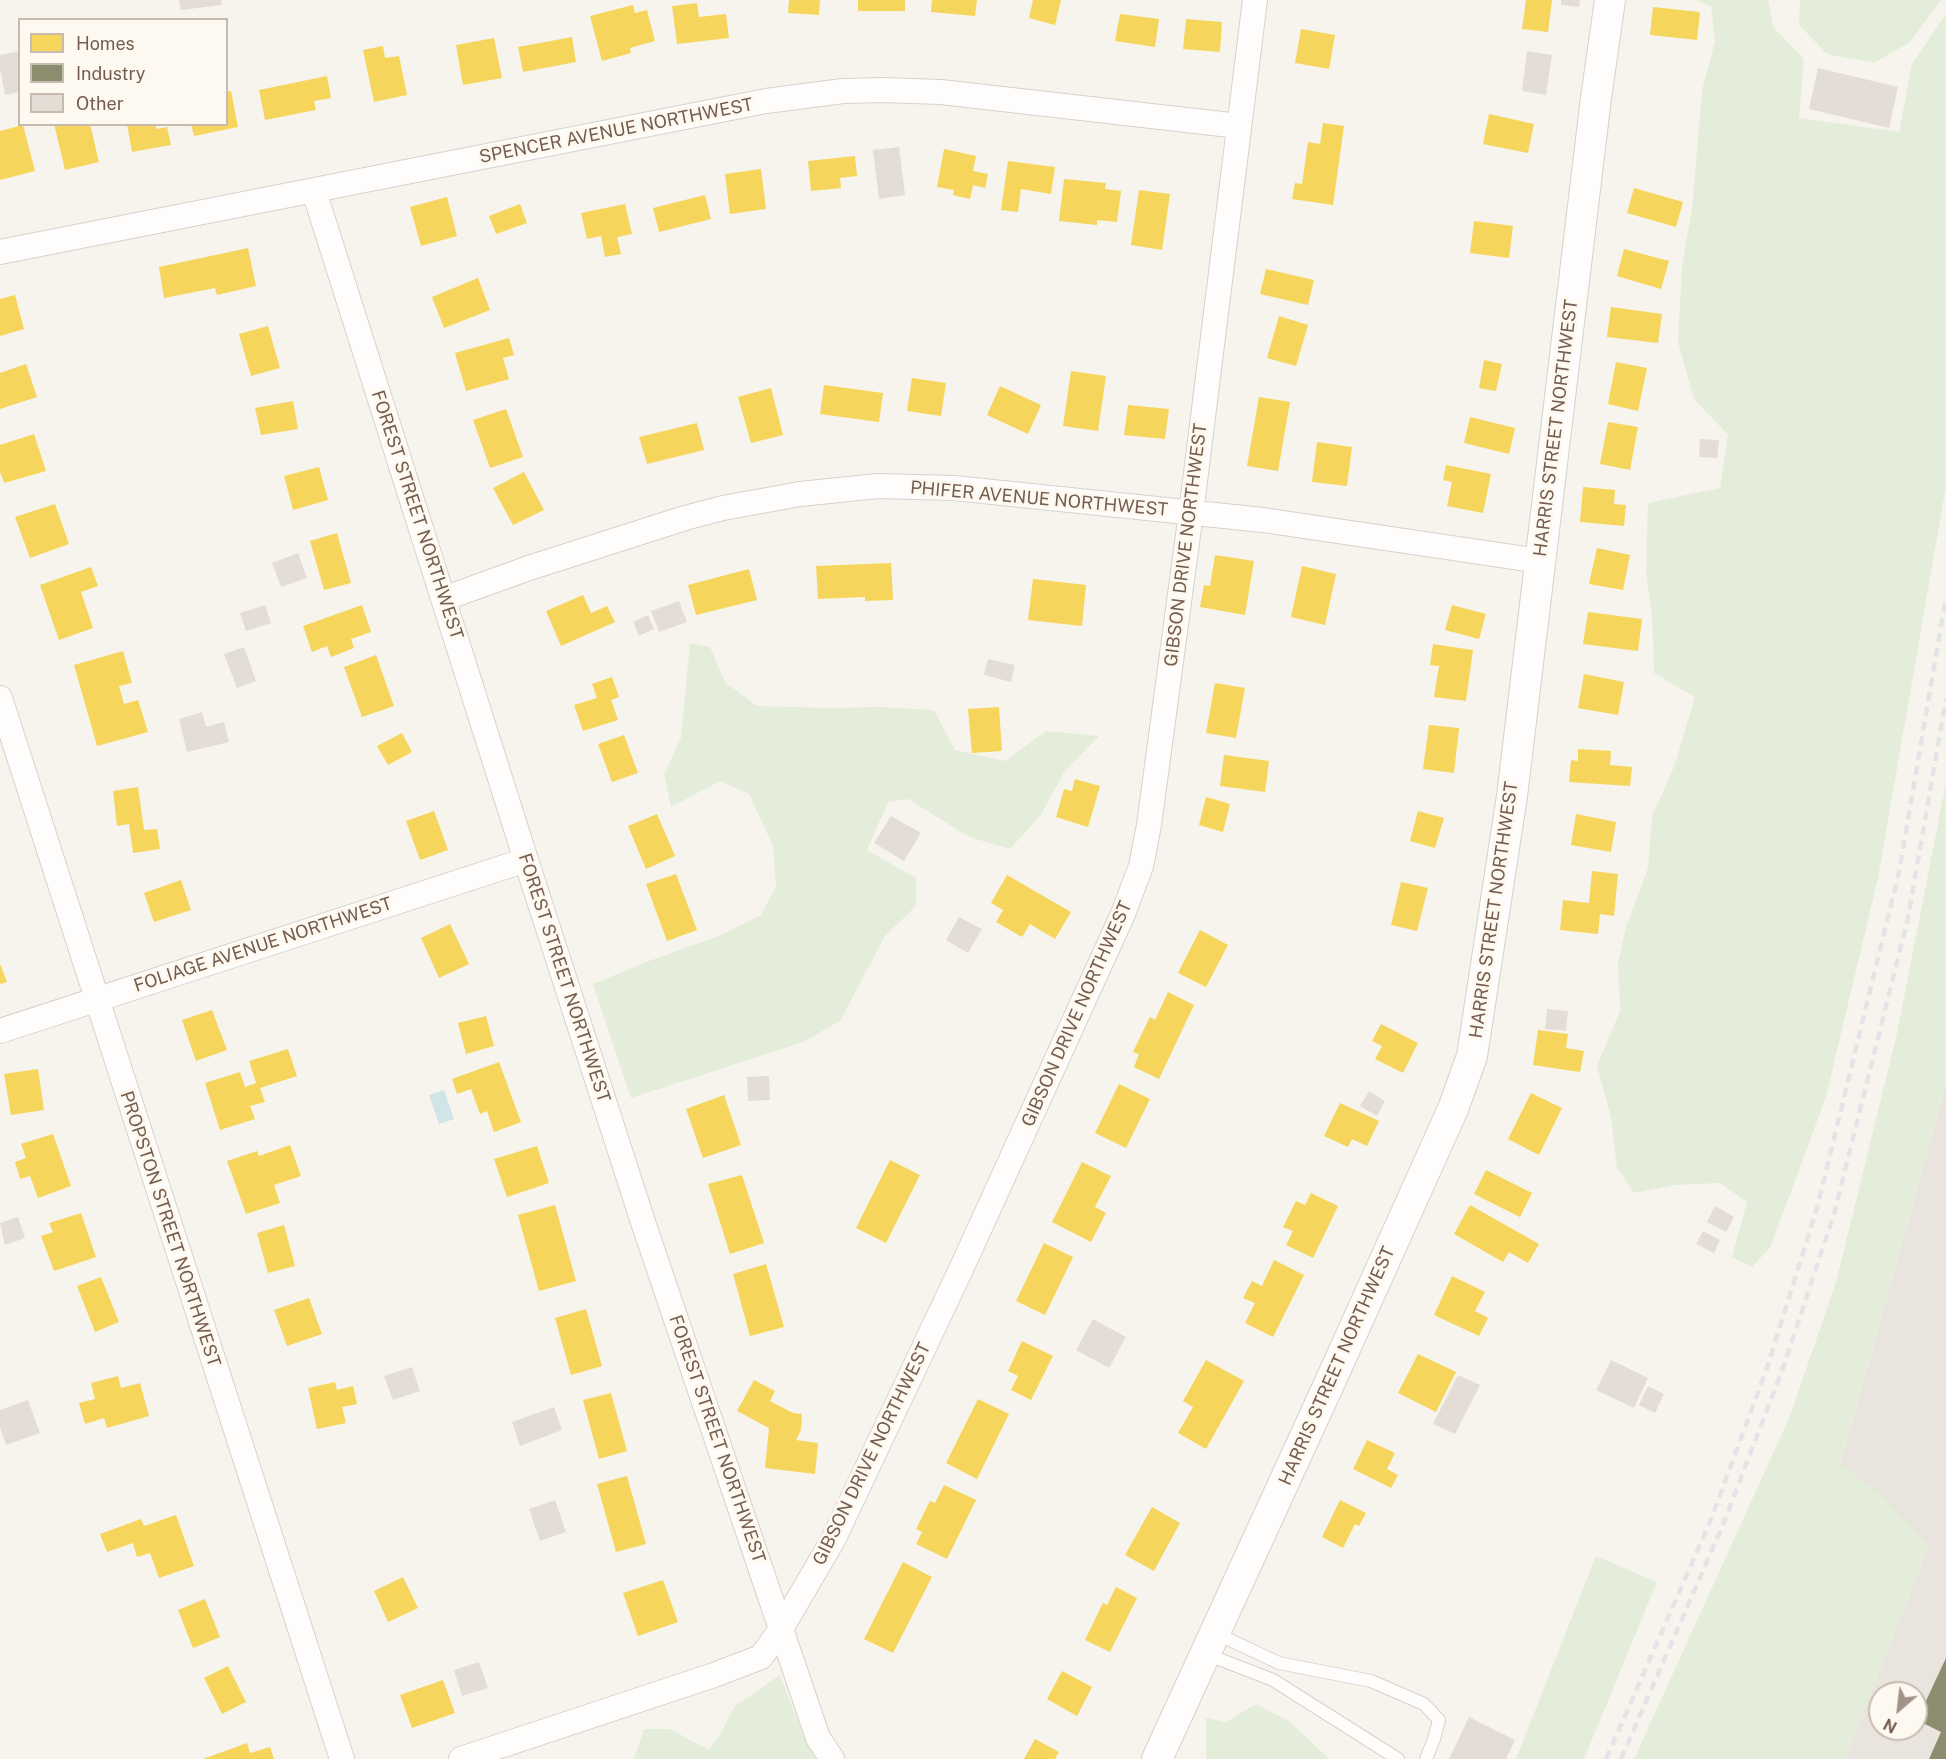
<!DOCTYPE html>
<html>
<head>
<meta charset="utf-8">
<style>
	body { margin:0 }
	#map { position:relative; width:1946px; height:1759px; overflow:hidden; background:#f7f4ee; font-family:"Public Sans",sans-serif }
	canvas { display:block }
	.legend { position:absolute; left:18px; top:18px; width:210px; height:108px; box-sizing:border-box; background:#fef9f0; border:2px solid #c7bbb0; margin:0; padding:8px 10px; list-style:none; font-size:18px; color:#755d4f }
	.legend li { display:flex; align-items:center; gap:12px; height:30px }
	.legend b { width:30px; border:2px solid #c7bbb0 }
	.north { position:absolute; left:1868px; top:1681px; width:60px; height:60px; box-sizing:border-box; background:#fef9f0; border:2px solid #c7bbb0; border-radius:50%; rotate:208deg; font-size:16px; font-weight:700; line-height:24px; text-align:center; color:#755d4f }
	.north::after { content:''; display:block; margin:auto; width:21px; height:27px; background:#a29287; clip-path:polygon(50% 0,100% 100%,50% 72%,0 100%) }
</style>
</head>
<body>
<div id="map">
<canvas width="1946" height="1759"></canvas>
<ul class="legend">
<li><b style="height:16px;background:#f6d55c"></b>Homes</li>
<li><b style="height:16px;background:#8c8c6e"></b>Industry</li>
<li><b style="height:16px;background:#e4ddd5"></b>Other</li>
</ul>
<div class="north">N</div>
</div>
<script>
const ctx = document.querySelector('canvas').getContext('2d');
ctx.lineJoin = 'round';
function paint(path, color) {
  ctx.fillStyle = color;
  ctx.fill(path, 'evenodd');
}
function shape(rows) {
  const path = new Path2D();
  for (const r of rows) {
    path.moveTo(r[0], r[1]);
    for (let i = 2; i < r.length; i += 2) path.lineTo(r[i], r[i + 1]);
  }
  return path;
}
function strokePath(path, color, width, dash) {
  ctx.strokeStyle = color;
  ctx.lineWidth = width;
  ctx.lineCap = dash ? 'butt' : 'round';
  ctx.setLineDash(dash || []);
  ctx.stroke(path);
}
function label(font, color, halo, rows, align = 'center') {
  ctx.font = font + ' "Public Sans",sans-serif';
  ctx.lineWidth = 6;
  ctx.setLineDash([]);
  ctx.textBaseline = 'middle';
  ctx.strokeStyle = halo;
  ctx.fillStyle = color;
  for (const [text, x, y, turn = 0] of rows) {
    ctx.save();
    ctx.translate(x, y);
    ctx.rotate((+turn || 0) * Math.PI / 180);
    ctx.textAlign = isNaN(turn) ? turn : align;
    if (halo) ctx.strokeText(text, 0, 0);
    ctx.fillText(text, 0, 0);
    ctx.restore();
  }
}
paint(shape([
	[1946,1085,1946,1759,1845,1759,1929,1545,1840,1465],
	[1880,1693,1916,1693,1916,1729,1880,1729]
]), '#eae4de');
paint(shape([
	[1696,0,1768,0,1773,27,1804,59,1799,118,1899,132,1912,64,1946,14,1946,486,1878,878,1826,1097,1770,1248,1752,1267,1732,1257,1747,1202,1720,1183,1674,1185,1634,1193,1617,1168,1611,1117,1597,1066,1620,1011,1618,962,1626,927,1648,868,1652,816,1674,767,1695,697,1654,673,1652,615,1646,572,1648,503,1720,488,1728,435,1694,399,1678,342,1682,267,1692,208,1702,91,1715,41,1711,6],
	[1800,0,1941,0,1910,42,1874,63,1827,54,1799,25],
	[690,643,710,647,725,682,757,706,828,708,881,707,934,710,955,750,1005,761,1046,731,1099,736,1064,772,1041,815,1010,849,969,837,908,799,888,802,867,850,916,878,916,906,885,936,840,1021,803,1042,631,1098,593,984,649,961,719,936,761,915,776,886,773,846,749,794,720,781,671,807,664,774,681,738],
	[1946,783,1946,1085,1840,1464,1879,1493,1929,1545,1845,1759,1634,1759,1790,1416,1836,1282,1896,1038],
	[1596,1556,1657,1582,1584,1759,1516,1759],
	[780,1675,806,1742,817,1759,634,1759,644,1729,670,1729,709,1750,722,1731,734,1707],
	[1256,1704,1289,1721,1329,1759,1206,1759,1206,1718,1226,1722]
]), '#e4edda');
paint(shape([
	[444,1090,454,1119,439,1124,429,1095]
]), '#d0e5e7');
paint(shape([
	[789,0,820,0,819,15,788,13],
	[858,0,905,0,905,11,858,11],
	[932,0,977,0,975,16,931,12],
	[1033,0,1061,0,1055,25,1029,18],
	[1526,0,1552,0,1548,32,1522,29],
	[697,3,699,17,726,14,729,38,677,44,672,6],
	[633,5,635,13,647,10,655,41,630,48,631,53,602,61,590,16],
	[1653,7,1700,12,1697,40,1650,35],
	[1120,14,1159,19,1155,47,1115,41],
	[1186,19,1222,22,1220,52,1183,49],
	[1301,29,1335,35,1329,69,1295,63],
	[572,37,576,62,523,72,518,47],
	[494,38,502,78,463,85,456,45],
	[383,46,385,58,399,56,407,95,374,102,363,50],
	[327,76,331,98,314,101,316,110,265,120,259,90],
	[231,91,238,127,194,136,191,124,226,124,226,92],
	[1489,114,1534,124,1528,153,1483,144],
	[1323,123,1344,126,1333,205,1292,199,1295,183,1302,184,1308,142,1320,144],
	[54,124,90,124,99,162,65,170],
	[127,124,156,124,156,129,167,127,171,145,132,152],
	[23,125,35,171,0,180,0,131],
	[944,149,976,156,973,171,988,174,985,188,973,185,970,199,953,195,954,190,937,187],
	[855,156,857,176,840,178,841,188,811,191,808,161],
	[1008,161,1055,167,1051,194,1021,189,1018,212,1001,210],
	[761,169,766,209,730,214,725,174],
	[1064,179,1106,183,1105,189,1121,191,1117,222,1097,220,1097,225,1059,221],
	[1634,188,1683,202,1676,227,1627,213],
	[1139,190,1170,194,1162,250,1131,245],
	[705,195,711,219,659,232,653,208],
	[447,197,457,236,421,246,410,207],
	[520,204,527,223,496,234,489,216],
	[625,204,632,234,617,237,621,254,605,257,601,236,587,239,581,213],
	[1474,221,1513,226,1509,258,1470,253],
	[248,248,256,286,217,295,215,288,164,298,159,267],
	[1624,249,1669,261,1661,289,1617,276],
	[1266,269,1314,280,1308,305,1260,294],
	[478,278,490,310,444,328,432,297],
	[15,295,24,329,0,336,0,299],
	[1611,307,1662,314,1658,343,1607,337],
	[1279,316,1308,325,1296,366,1267,358],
	[268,326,280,368,251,376,239,334],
	[509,338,514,355,503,358,509,379,466,391,455,353],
	[1484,360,1502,364,1496,391,1479,388],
	[1616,362,1647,368,1638,411,1608,404],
	[26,364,37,397,0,409,0,373],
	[1071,371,1106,376,1098,431,1063,426],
	[912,378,946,383,941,416,907,411],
	[824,385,883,393,879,422,820,414],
	[1000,386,1041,405,1028,434,987,415],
	[771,388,783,435,751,443,738,397],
	[1259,397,1290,402,1278,471,1247,466],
	[293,401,298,429,261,435,255,408],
	[1128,405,1169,409,1165,439,1124,435],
	[506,409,523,457,490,468,473,420],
	[1470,417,1515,428,1509,454,1464,443],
	[1608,422,1638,427,1630,470,1600,464],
	[697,423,704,450,647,464,639,437],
	[34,434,46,471,4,483,0,472,0,445],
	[1317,442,1352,447,1347,486,1312,482],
	[1446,465,1491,474,1483,513,1447,506,1452,482,1443,480],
	[319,467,328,500,293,510,284,476],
	[524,472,544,510,513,525,493,488],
	[1583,487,1615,490,1614,504,1626,505,1624,526,1580,522],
	[55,504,69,544,30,558,15,517],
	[337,533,351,583,324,590,310,541],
	[1597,548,1630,555,1623,590,1589,584],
	[1215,555,1254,561,1245,615,1200,607,1204,585,1210,586],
	[891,563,893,600,865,601,865,597,818,599,816,566],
	[1302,566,1336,574,1325,625,1291,617],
	[91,567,98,586,81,592,93,628,59,640,40,585],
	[749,569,757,600,696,615,688,585],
	[1033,579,1086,585,1082,626,1028,620],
	[583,595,591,613,607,606,615,622,561,646,546,611],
	[362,605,371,632,351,639,354,648,331,657,327,646,312,652,303,626],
	[1452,605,1486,614,1479,639,1445,630],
	[1588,612,1642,619,1638,651,1583,644],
	[1433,644,1473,650,1466,701,1434,697,1439,666,1430,665],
	[123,651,132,683,119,686,124,704,138,700,148,732,97,746,74,665],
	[376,655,394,706,362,717,344,667],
	[1584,674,1624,682,1618,715,1578,708],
	[612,677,619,697,611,700,618,720,583,731,574,705,597,698,592,684],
	[1215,683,1245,688,1236,738,1206,733],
	[999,707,1002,751,972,753,968,709],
	[1429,725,1459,728,1454,773,1423,769],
	[402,733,412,752,388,765,377,746],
	[624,735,638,773,612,782,598,744],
	[1578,749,1611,751,1610,765,1632,767,1630,786,1569,782,1571,760,1578,761],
	[1224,755,1269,761,1265,792,1220,786],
	[1075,779,1100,786,1088,827,1056,817,1064,789,1072,791],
	[138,787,144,830,157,829,160,849,133,853,129,824,117,826,113,791],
	[1206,797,1230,804,1223,832,1199,825],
	[434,811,448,850,420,860,406,821],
	[1418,811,1444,818,1435,848,1410,841],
	[657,814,675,856,646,869,628,826],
	[1576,814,1616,822,1611,852,1571,845],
	[1592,871,1618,874,1614,916,1600,914,1598,934,1560,930,1563,900,1589,903],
	[676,874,697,930,667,941,646,884],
	[1007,875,1071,912,1055,939,1030,924,1022,937,996,922,1003,910,991,903],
	[181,880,191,910,154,922,144,893],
	[1401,882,1428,888,1417,931,1391,925],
	[450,924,469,964,439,978,421,938],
	[1200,930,1228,945,1206,987,1178,973],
	[0,964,7,982,0,984],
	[1168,992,1194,1005,1159,1079,1134,1067,1139,1054,1133,1052,1150,1017,1155,1020],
	[212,1010,227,1050,196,1061,182,1020],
	[486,1016,494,1046,466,1054,458,1023],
	[1381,1024,1418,1043,1403,1073,1375,1059,1382,1046,1372,1041],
	[1538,1030,1568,1034,1566,1048,1584,1051,1580,1072,1533,1065],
	[288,1049,297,1076,260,1088,265,1102,250,1106,255,1119,220,1130,205,1083,240,1072,245,1087,256,1083,249,1061],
	[499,1062,521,1122,494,1132,487,1111,480,1114,471,1089,457,1094,452,1079],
	[38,1069,44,1110,11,1115,4,1074],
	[1119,1084,1150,1099,1126,1148,1095,1133],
	[1531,1093,1562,1108,1539,1155,1508,1139],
	[724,1095,741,1145,703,1158,686,1109],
	[1340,1103,1379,1121,1367,1146,1352,1139,1348,1147,1324,1136],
	[53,1134,71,1186,38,1198,30,1176,20,1179,15,1162,26,1158,21,1144],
	[290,1145,301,1176,274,1185,280,1203,246,1214,227,1161,257,1151,259,1156],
	[537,1146,549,1183,507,1197,494,1159],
	[890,1160,920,1175,886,1243,856,1228],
	[1082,1162,1111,1176,1095,1207,1106,1213,1091,1242,1052,1222],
	[1486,1170,1532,1193,1520,1217,1474,1194],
	[742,1175,764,1243,730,1254,708,1184],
	[1311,1193,1338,1206,1313,1258,1286,1245,1293,1231,1283,1227,1296,1201,1305,1205],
	[555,1205,576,1281,539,1291,518,1215],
	[1470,1205,1539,1244,1528,1263,1509,1252,1503,1262,1454,1234],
	[81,1213,96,1257,54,1271,41,1236,53,1232,49,1223],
	[284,1225,295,1266,268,1273,257,1233],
	[1044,1243,1073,1257,1045,1315,1016,1301],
	[1274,1260,1304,1275,1273,1337,1245,1323,1255,1303,1243,1298,1252,1281,1262,1286],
	[766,1264,784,1327,750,1336,733,1274],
	[1452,1276,1485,1292,1475,1311,1488,1318,1479,1336,1434,1315],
	[101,1277,119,1322,95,1332,77,1286],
	[309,1298,322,1334,287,1346,274,1310],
	[586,1309,602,1366,571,1375,555,1318],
	[1022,1341,1053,1356,1031,1400,1011,1390,1018,1376,1008,1371],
	[1418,1354,1456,1372,1436,1412,1398,1393],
	[1206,1360,1244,1381,1206,1449,1178,1433,1193,1407,1183,1401],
	[118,1376,121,1388,140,1383,149,1416,107,1428,104,1418,85,1424,79,1403,95,1399,91,1383],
	[754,1380,775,1391,770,1401,793,1413,802,1414,801,1430,796,1440,818,1443,815,1474,765,1468,769,1428,737,1411],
	[335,1382,337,1390,353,1386,357,1404,342,1407,346,1423,317,1429,308,1388],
	[611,1393,627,1451,599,1459,583,1400],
	[978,1399,1009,1414,977,1479,946,1463],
	[1367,1440,1395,1453,1387,1469,1398,1475,1391,1488,1353,1469],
	[627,1476,646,1544,616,1552,597,1484],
	[944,1485,976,1500,947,1559,916,1544,922,1532,916,1529,930,1501,935,1503],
	[1340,1500,1366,1513,1359,1526,1355,1524,1343,1548,1322,1537],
	[1152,1507,1180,1523,1154,1571,1125,1555],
	[176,1515,194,1566,159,1578,150,1553,137,1557,133,1543,107,1552,100,1534,141,1519,144,1526],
	[903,1562,932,1577,893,1653,864,1639],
	[403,1577,418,1608,388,1622,374,1591],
	[663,1580,678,1622,638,1636,623,1593],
	[1116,1587,1137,1598,1110,1652,1085,1640,1103,1603,1107,1605],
	[205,1599,220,1637,193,1648,178,1610],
	[228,1666,246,1702,222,1714,204,1678],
	[1062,1671,1092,1687,1077,1716,1047,1699],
	[443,1680,455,1713,412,1728,400,1695],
	[1035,1739,1059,1752,1055,1759,1024,1759],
	[247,1743,250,1753,270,1747,274,1759,203,1759]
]), '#f6d55c');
paint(shape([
	[1946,1658,1946,1759,1929,1759,1941,1732,1917,1720]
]), '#8c8c6e');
paint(shape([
	[179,0,221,0,222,5,181,10],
	[1561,0,1580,0,1579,7,1561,5],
	[20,51,20,92,5,95,0,69,0,55],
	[1527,51,1552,55,1546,95,1522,91],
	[1818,68,1898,87,1889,128,1809,109],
	[899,147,905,195,879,199,873,150],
	[1700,439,1719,440,1717,458,1699,457],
	[298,553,307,578,281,587,272,563],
	[679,601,687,622,659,632,651,611],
	[265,605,271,623,246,631,240,613],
	[648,615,654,629,639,636,633,622],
	[244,647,256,681,237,688,224,654],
	[988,659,1015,665,1011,682,984,675],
	[202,712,206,727,224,722,229,742,187,752,179,719],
	[891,816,921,833,904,861,874,843],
	[959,917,982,929,968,953,946,940],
	[1547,1009,1568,1011,1566,1031,1545,1029],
	[769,1076,770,1100,748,1101,747,1077],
	[1369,1091,1385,1101,1377,1116,1360,1106],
	[1715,1206,1734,1217,1726,1232,1707,1222],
	[18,1217,25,1238,5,1245,0,1223],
	[1703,1231,1720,1240,1714,1253,1696,1244],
	[1093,1319,1126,1337,1109,1368,1076,1350],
	[1611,1360,1648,1378,1634,1408,1596,1390],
	[412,1367,420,1391,393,1400,384,1376],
	[1458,1375,1480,1385,1455,1434,1433,1424],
	[1648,1386,1664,1394,1655,1413,1639,1405],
	[28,1400,40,1433,6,1445,0,1427,0,1410],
	[554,1407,562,1430,520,1446,512,1422],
	[555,1500,566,1532,540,1541,529,1509],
	[479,1662,488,1688,462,1696,454,1670],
	[1469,1717,1515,1740,1506,1759,1449,1759]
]), '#e4ddd5');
const service = shape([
	[1215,1633,1279,1663,1371,1681,1424,1704,1439,1720,1434,1739,1426,1759],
	[1206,1654,1273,1680,1398,1759]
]);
const minor = shape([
	[314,191,526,860,644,1225,818,1738,832,1759],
	[0,252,766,101,843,91,883,90,941,92,1239,126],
	[443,599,529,568,685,518,723,508,800,494,878,486,954,488,1263,520,1540,561],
	[0,698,342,1759],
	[0,1031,526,860],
	[461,1759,714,1675,761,1657,781,1629,833,1540,963,1265,1123,914,1141,866,1149,825,1191,513,1255,0]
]);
const tertiary = shape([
	[1157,1759,1330,1382,1453,1109,1472,1056,1512,796,1596,98,1610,0]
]);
strokePath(service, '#d7d1cc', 14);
strokePath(minor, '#d7d1cc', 26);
strokePath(tertiary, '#d7d1cc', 32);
strokePath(service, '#fefdfc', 12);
strokePath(minor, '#fefdfc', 24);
strokePath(tertiary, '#fefdfc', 30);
strokePath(shape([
	[1606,1759,1710,1522,1767,1368,1817,1208,1899,872,1946,597],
	[1621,1759,1722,1527,1782,1371,1834,1214,1908,918,1946,699]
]), '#e5e3e6', 4.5, [9, 6]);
label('18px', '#755d4f', '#fef9f0', [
	["SPENCER AVENUE NORTHWEST",616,131,-11],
	["HARRIS STREET NORTHWEST",1556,428,-83],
	["PHIFER AVENUE NORTHWEST",1039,499,5],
	["FOREST STREET NORTHWEST",417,515,72],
	["GIBSON DRIVE NORTHWEST",1186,545,-83],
	["HARRIS STREET NORTHWEST",1494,910,-82],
	["FOLIAGE AVENUE NORTHWEST",263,945,-18],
	["FOREST STREET NORTHWEST",564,978,72],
	["GIBSON DRIVE NORTHWEST",1077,1014,-66],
	["PROPSTON STREET NORTHWEST",170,1229,72],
	["HARRIS STREET NORTHWEST",1337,1366,-66],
	["FOREST STREET NORTHWEST",717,1439,71],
	["GIBSON DRIVE NORTHWEST",872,1454,-64]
]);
</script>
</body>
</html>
